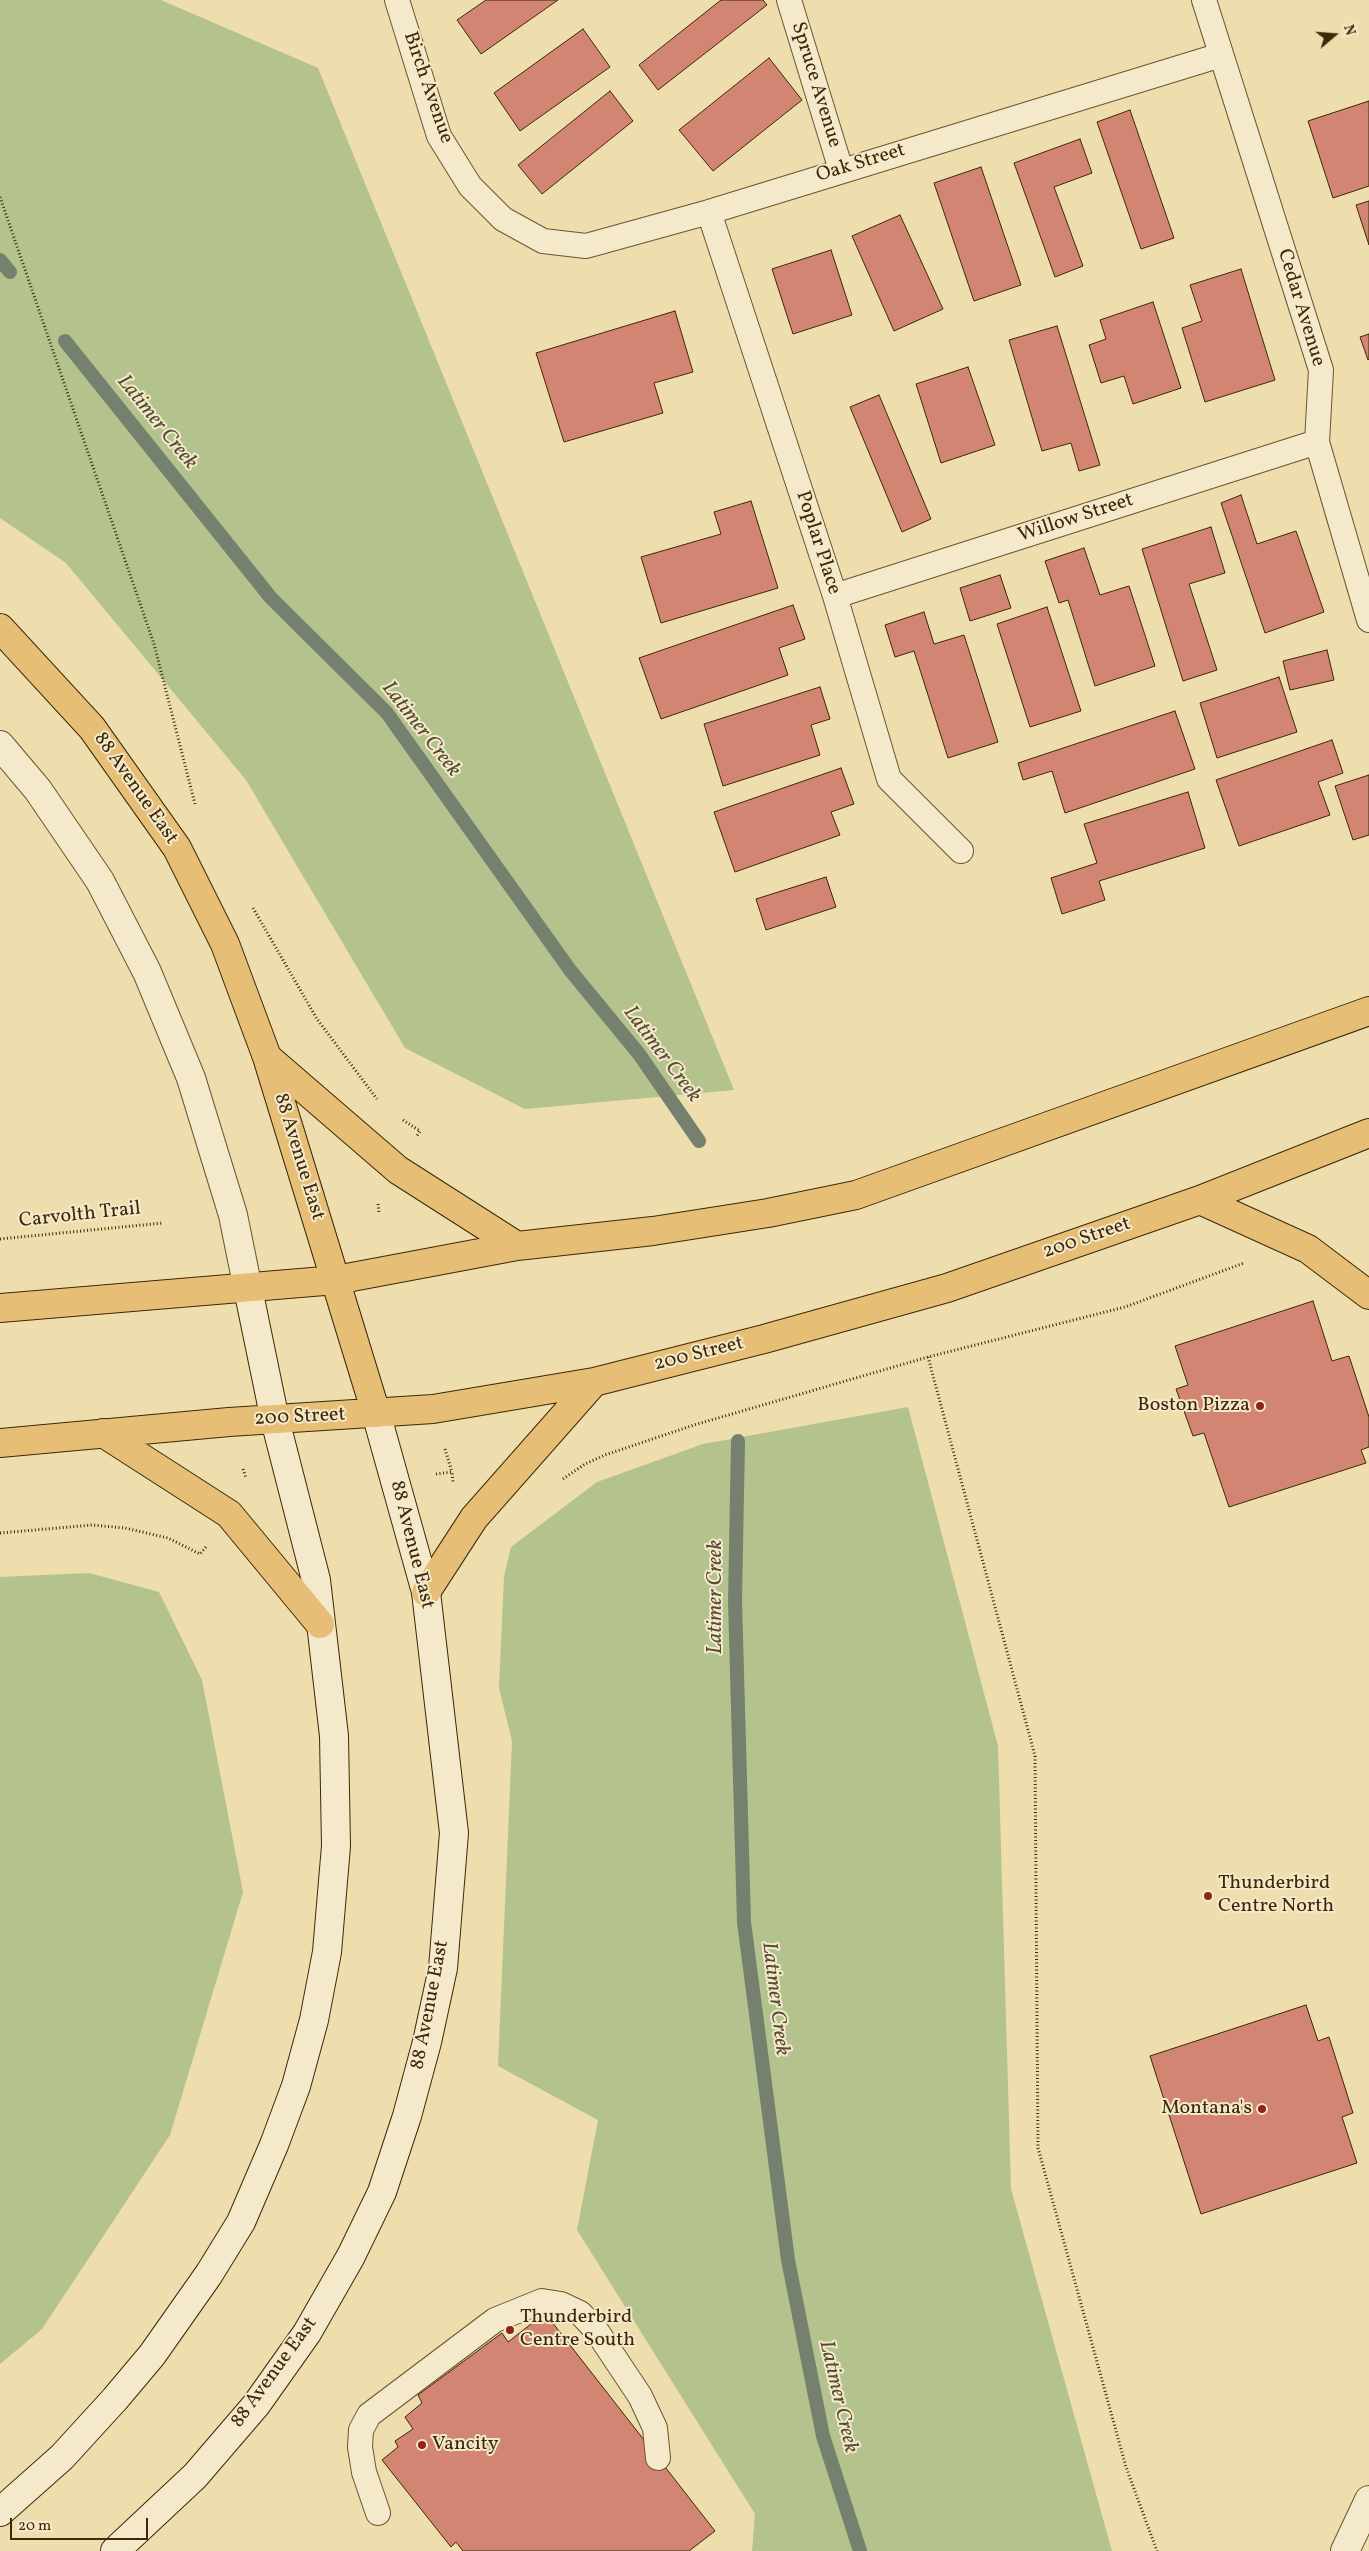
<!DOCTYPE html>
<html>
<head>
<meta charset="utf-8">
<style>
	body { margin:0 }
	#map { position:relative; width:1369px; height:2551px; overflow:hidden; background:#eeddad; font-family:Vollkorn,serif }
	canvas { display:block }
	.north { position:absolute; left:1309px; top:10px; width:50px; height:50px; -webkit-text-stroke:4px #f4e9ca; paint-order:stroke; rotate:72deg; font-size:14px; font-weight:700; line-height:20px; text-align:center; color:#3d2808 }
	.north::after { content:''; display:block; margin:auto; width:18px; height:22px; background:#3d2808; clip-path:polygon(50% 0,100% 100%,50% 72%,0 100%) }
	.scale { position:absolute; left:10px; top:2518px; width:138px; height:22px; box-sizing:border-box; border:2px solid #3d2808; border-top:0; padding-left:6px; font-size:15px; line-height:18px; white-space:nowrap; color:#3d2808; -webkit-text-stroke:4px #f4e9ca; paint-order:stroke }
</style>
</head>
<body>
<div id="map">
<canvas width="1369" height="2551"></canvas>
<div class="north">N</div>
<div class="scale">20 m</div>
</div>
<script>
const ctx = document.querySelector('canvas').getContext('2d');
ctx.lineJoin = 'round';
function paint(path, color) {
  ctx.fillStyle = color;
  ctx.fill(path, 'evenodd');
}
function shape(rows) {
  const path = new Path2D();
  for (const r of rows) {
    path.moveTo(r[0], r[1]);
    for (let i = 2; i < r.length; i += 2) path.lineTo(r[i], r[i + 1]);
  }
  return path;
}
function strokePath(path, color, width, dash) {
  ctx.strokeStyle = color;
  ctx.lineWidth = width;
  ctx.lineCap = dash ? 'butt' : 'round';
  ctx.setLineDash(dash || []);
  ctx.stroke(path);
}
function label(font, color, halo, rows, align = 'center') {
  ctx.font = font + ' Vollkorn,serif';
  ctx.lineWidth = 4;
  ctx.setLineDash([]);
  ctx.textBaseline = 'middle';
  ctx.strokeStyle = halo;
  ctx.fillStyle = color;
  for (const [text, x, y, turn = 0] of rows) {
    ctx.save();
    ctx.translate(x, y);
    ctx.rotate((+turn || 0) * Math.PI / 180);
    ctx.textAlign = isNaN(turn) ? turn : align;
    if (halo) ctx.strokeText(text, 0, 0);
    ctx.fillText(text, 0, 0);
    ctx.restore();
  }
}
paint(shape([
	[0,0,161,0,318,68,734,1090,525,1109,405,1048,246,780,66,563,0,518],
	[908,1407,998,1746,1011,2189,1112,2551,752,2551,755,2514,577,2230,598,2120,498,2066,512,1741,499,1688,504,1576,511,1547,597,1482,703,1444],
	[89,1573,159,1592,202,1680,243,1892,170,2135,42,2329,0,2364,0,1577]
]), '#b4c28d');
strokePath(shape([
	[0,260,10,272],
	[65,341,271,598,387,713,570,970,639,1054,699,1141],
	[738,1441,735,1601,744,1922,788,2260,823,2436,860,2551]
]), '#76806f', 14);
const building = shape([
	[486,0,558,0,481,54,457,20,486,0],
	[721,0,763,0,767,5,658,90,639,65,721,0],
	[583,29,610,67,520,131,494,93,583,29],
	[769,58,802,100,713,171,679,130,769,58],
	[610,91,633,121,542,194,518,165,610,91],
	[1369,101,1369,186,1333,198,1308,121,1369,101],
	[1130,110,1174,238,1141,249,1097,122,1130,110],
	[1080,139,1092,173,1054,187,1083,266,1055,277,1014,163,1080,139],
	[981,167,1021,285,974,301,934,183,981,167],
	[1369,201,1369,245,1356,205,1369,201],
	[900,215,943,309,894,331,852,236,900,215],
	[831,250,852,315,793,334,772,269,831,250],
	[1241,269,1275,380,1205,402,1182,328,1202,321,1190,285,1241,269],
	[1153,302,1181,388,1133,404,1124,376,1101,383,1089,345,1106,339,1100,320,1153,302],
	[675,311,693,372,654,383,663,413,564,442,536,353,675,311],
	[1057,326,1100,465,1079,471,1071,443,1042,451,1009,340,1057,326],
	[1369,334,1369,359,1368,360,1360,337,1369,334],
	[968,367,995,445,941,463,916,384,968,367],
	[879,395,931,519,902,532,850,407,879,395],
	[1241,495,1257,544,1296,531,1324,612,1265,633,1221,503,1241,495],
	[751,501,778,588,661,623,641,557,721,534,714,512,751,501],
	[1211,527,1225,573,1189,584,1217,670,1183,681,1142,549,1211,527],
	[1084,548,1100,595,1129,586,1155,666,1095,686,1068,600,1059,603,1045,561,1084,548],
	[1000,575,1011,608,970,621,960,588,1000,575],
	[793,605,805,639,779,648,788,675,661,719,639,658,793,605],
	[1047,607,1081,711,1030,727,997,624,1047,607],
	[924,612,934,644,964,635,998,742,948,758,914,651,895,657,885,625,924,612],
	[1327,650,1334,680,1290,690,1283,661,1327,650],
	[1279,677,1297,732,1217,758,1200,703,1279,677],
	[820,687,830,719,811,725,820,755,723,786,704,724,820,687],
	[1175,711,1195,769,1065,813,1052,771,1023,780,1018,763,1175,711],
	[1332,740,1343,773,1318,782,1330,815,1239,846,1216,780,1332,740],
	[841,768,854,804,831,812,840,835,735,872,714,812,841,768],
	[1369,775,1369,835,1353,840,1335,786,1369,775],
	[1188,792,1205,848,1099,881,1105,900,1062,914,1051,878,1097,863,1084,824,1188,792],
	[826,877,836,907,766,930,756,899,826,877],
	[1313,1301,1332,1361,1349,1356,1369,1417,1369,1447,1361,1450,1366,1463,1229,1507,1204,1433,1193,1436,1176,1389,1188,1385,1175,1346,1313,1301],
	[1306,2005,1318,2041,1329,2037,1353,2113,1342,2117,1357,2163,1201,2214,1150,2056,1306,2005],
	[545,2313,715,2531,689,2551,463,2551,456,2542,451,2547,382,2460,398,2447,395,2441,413,2429,405,2417,422,2403,418,2395,502,2333,508,2342,545,2313]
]);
paint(building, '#d18572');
strokePath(building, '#3d2808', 1);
const service = shape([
	[397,0,439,136,470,186,503,219,543,241,586,246,709,212,1221,55],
	[789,0,841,170],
	[1204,0,1321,370,1317,442,1369,620],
	[709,212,835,596,889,779,961,851],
	[835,596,1317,442],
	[378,2513,364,2472,360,2447,361,2430,369,2415,495,2320,542,2301,561,2304,580,2313,596,2330,640,2396,655,2428,658,2458]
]);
const minor = shape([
	[0,745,38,790,100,881,147,972,191,1078,233,1215,248,1289],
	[1345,2551,1369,2500]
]);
const secondary = shape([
	[0,2512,62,2457,115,2399,152,2355,209,2274,241,2222,274,2145,296,2086,314,2020,327,1952,336,1846,334,1736,316,1580,275,1420,248,1289],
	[115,2551,195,2476,256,2405,307,2333,351,2256,382,2192,407,2116,427,2042,443,1968,454,1833,426,1592,376,1413]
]);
const primary = shape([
	[0,628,92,728,177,848,225,944,267,1057,376,1413],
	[267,1057,398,1170,517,1246],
	[1200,1200,1308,1249,1369,1295],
	[0,1308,336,1280,517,1246,653,1231,768,1213,856,1195,1369,1011],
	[103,1433,229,1514,320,1624],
	[0,1443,229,1422,433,1409,594,1382,764,1339,947,1288,1200,1200,1369,1133],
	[426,1592,474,1518,594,1382]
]);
strokePath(service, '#695531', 26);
strokePath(minor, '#695531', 30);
strokePath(secondary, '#3d2808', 30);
strokePath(primary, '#3d2808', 30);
strokePath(shape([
	[0,197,154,644,195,804],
	[253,908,317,1019,377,1099],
	[403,1120,420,1131,417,1136],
	[378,1204,379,1213],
	[0,1239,163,1223],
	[928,1357,1035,1756,1038,2148,1126,2467,1157,2551],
	[445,1449,452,1472],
	[243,1469,246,1478],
	[436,1474,452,1472,453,1482],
	[563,1479,585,1464,605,1455,694,1425,928,1357,1125,1307,1244,1263],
	[0,1533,92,1525,125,1528,168,1538,200,1554,206,1547]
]), '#3d2808', 3, [1, 2.5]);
strokePath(service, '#f4e9ca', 24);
strokePath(minor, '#f4e9ca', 28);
strokePath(secondary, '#f4e9ca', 28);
strokePath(primary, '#e7be76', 28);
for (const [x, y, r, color] of [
	[1260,1406,5,"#8f2418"],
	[1208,1896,5,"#8f2418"],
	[1262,2109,5,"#8f2418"],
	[510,2330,5,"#8f2418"],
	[422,2445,5,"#8f2418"]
]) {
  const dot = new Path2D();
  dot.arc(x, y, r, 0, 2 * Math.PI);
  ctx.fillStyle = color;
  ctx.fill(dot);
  strokePath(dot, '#f4e9ca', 2);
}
label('20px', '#3d2808', '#f4e9ca', [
	["Spruce Avenue",815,85,73],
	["Birch Avenue",427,88,71],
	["Oak Street",861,164,-17],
	["Cedar Avenue",1300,308,73],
	["Willow Street",1076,519,-18],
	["Poplar Place",817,543,72],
	["88 Avenue East",135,789,55],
	["88 Avenue East",298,1157,73],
	["Carvolth Trail",80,1216,-6],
	["200 Street",1087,1239,-19],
	["200 Street",699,1355,-14],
	["200 Street",300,1418,-3],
	["88 Avenue East",411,1545,76],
	["88 Avenue East",431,2005,-79],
	["88 Avenue East",275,2373,-54]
]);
label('20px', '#3d2808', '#f4e9ca', [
	["Boston Pizza",1250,1406,"right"],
	["Thunderbird",1218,1884],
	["Centre North",1218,1907],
	["Montana's",1252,2109,"right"],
	["Thunderbird",520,2318],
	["Centre South",520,2341],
	["Vancity",432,2445]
], 'left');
label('italic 21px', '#554c33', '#f4e9ca', [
	["Latimer Creek",156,423,51],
	["Latimer Creek",420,730,52],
	["Latimer Creek",661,1055,53],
	["Latimer Creek",717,1597,-90],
	["Latimer Creek",774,1999,83],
	["Latimer Creek",837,2397,77]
]);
</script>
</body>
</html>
